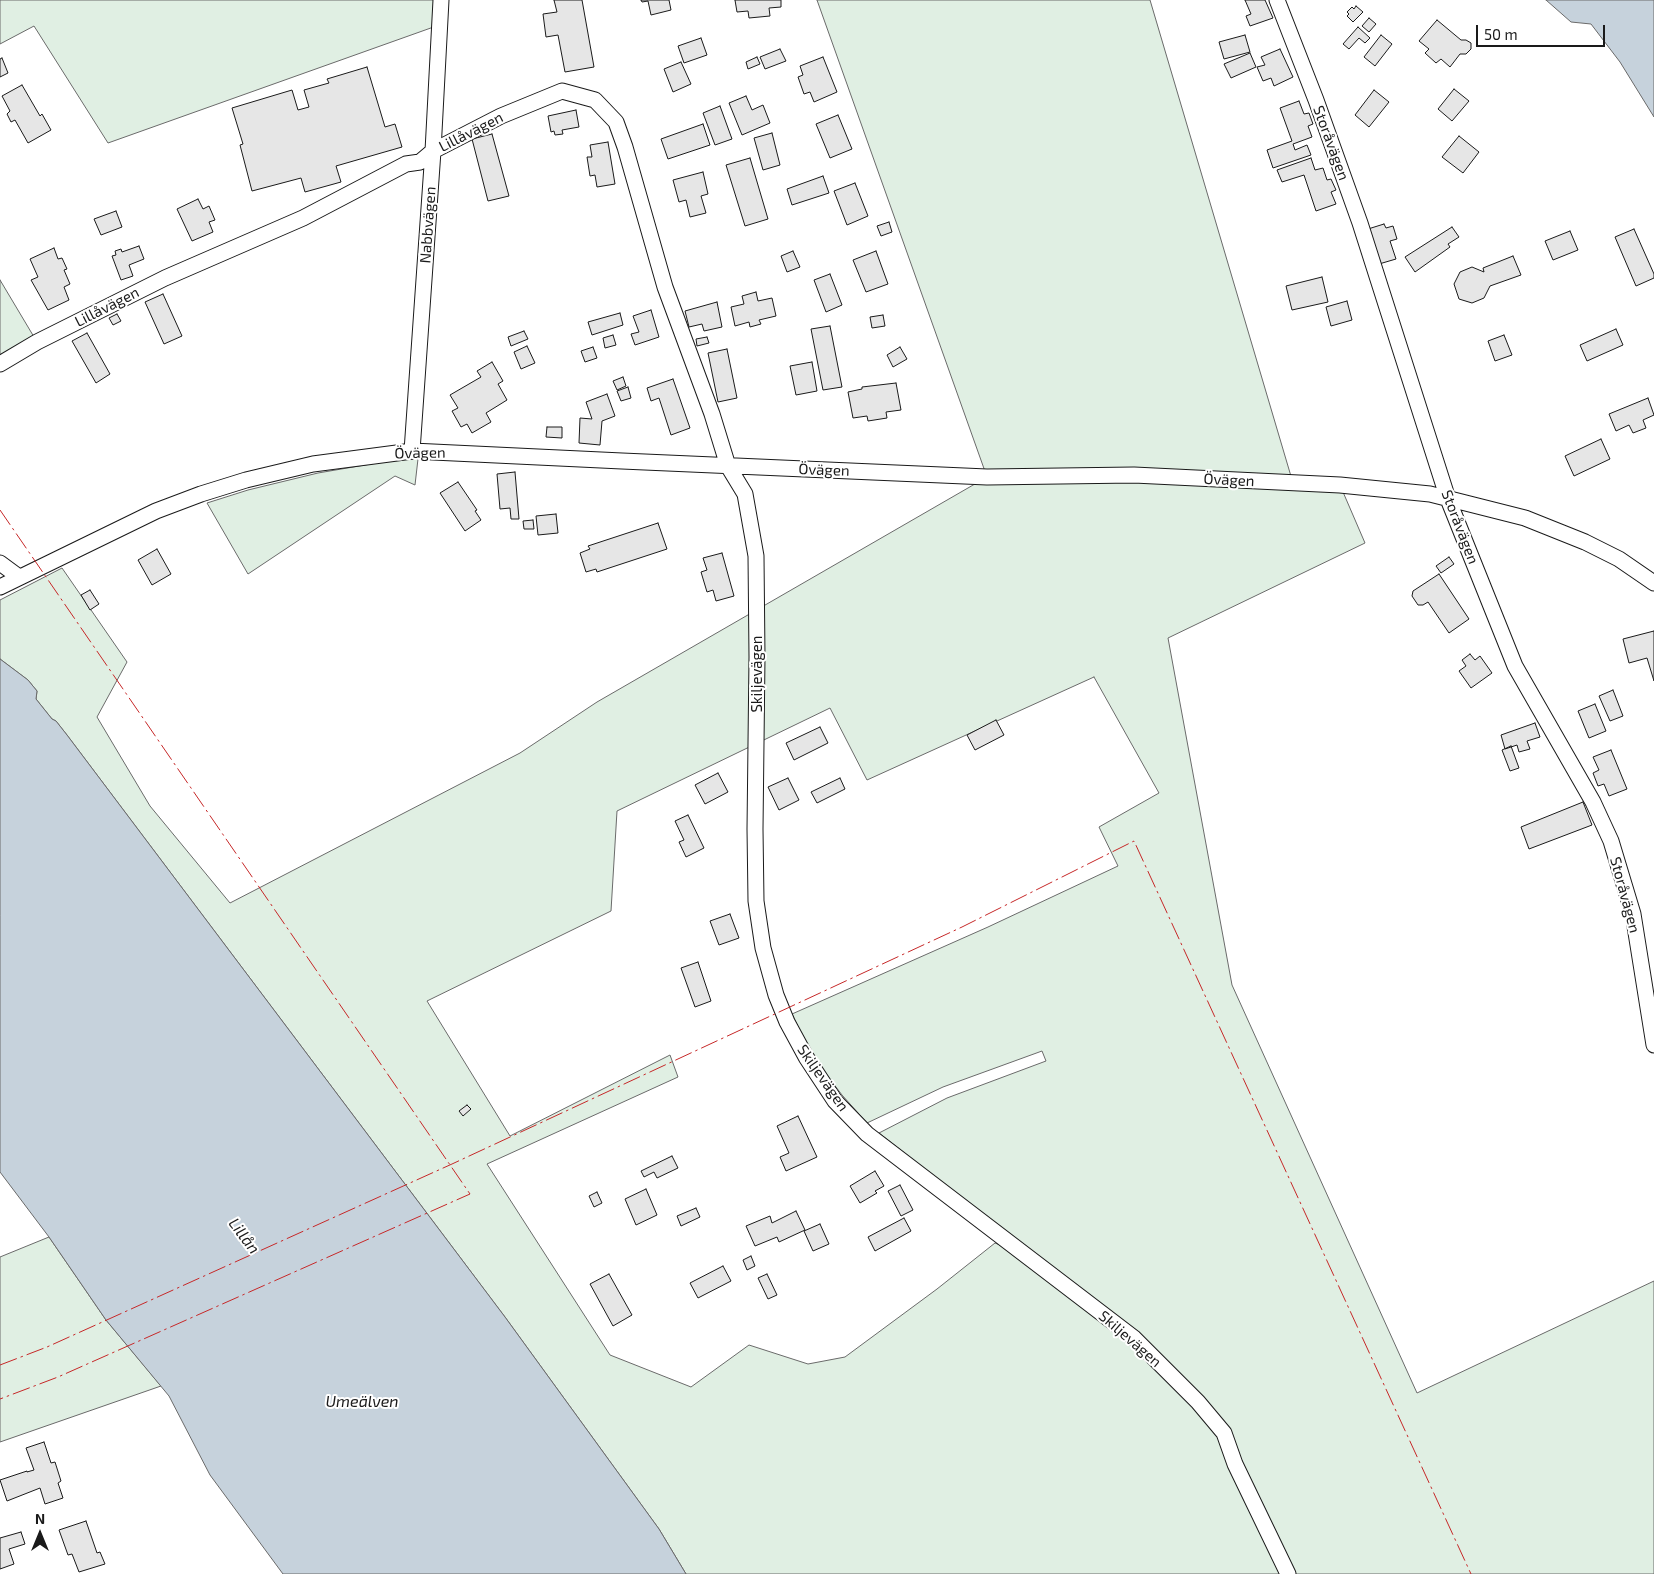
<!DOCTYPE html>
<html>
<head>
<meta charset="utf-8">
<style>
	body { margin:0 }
	#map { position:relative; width:1654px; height:1574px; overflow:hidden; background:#fff; font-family:"Exo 2",sans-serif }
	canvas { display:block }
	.north { position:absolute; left:15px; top:1509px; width:50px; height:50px; -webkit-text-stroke:4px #fff; paint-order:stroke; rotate:0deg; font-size:14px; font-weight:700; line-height:20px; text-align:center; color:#1a1a1a }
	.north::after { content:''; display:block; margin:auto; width:18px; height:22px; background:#1a1a1a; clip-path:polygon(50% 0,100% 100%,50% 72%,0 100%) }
	.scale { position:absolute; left:1476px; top:25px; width:129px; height:22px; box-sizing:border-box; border:2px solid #1a1a1a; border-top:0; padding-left:6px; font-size:15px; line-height:18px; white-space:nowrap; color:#1a1a1a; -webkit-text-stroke:4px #fff; paint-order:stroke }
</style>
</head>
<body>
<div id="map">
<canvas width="1654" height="1574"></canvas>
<div class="north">N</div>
<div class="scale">50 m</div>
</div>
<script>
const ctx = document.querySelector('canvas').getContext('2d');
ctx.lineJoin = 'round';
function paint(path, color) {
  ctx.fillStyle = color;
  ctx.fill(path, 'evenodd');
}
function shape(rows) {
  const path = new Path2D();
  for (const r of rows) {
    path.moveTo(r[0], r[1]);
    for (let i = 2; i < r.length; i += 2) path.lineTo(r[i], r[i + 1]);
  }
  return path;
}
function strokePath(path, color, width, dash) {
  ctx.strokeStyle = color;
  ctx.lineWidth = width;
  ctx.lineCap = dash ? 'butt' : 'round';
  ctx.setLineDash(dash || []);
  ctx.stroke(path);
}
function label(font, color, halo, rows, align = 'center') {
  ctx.font = font + ' "Exo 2",sans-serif';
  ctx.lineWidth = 4;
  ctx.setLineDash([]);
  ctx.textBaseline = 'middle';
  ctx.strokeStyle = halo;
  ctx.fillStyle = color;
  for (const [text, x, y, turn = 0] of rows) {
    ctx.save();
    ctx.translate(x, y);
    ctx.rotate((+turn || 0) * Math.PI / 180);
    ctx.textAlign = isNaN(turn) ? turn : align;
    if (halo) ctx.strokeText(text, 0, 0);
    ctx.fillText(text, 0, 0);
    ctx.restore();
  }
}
const green = shape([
	[0,0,442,0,442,24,108,143,34,26,0,44,0,0],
	[817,0,1150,0,1293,483,1340,485,1365,543,1168,638,1232,985,1417,1393,1654,1281,1654,1574,686,1574,659,1529,505,1317,67,735,56,721,52,719,36,699,37,691,28,680,0,659,0,600,62,568,127,662,97,717,150,806,230,903,520,753,597,702,987,477,817,0],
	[1094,677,1159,793,1099,827,1118,866,988,927,792,1014,811,1054,842,1095,867,1123,943,1087,1042,1051,1046,1061,947,1098,879,1133,1005,1232,1021,1253,995,1243,937,1289,845,1357,808,1364,749,1345,691,1387,610,1355,487,1164,678,1077,670,1055,510,1136,427,1001,611,911,617,811,830,708,867,780,1094,677],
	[0,280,37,342,0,364,0,280],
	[418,459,415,485,395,476,248,574,207,503,248,490,318,473,394,460,418,459],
	[49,1237,106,1320,161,1386,0,1442,0,1257,49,1237]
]);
paint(green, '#e0efe3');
strokePath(green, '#6a6a6a', 1);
const water = shape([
	[1546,0,1654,0,1654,117,1620,62,1591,24,1571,22,1546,0],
	[0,659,28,680,37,691,36,699,52,719,56,721,67,735,505,1317,659,1529,686,1574,283,1574,210,1475,169,1396,106,1320,49,1237,0,1172,0,659]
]);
paint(water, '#c6d2dc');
strokePath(water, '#6a6a6a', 1);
const building = shape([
	[554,0,582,0,594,67,565,72,558,35,546,37,543,14,557,12,554,0],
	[641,0,669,0,671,10,651,15,648,1,642,2,641,0],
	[735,0,781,0,781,7,769,8,770,16,749,18,748,11,737,12,735,0],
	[1245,0,1265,0,1273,18,1250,26,1246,16,1251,14,1245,0],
	[1356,6,1363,12,1353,22,1347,16,1349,14,1347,12,1352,7,1354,9,1356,6],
	[1369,18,1376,24,1369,32,1362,26,1369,18],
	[1437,20,1461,40,1466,40,1471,43,1471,49,1466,54,1460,54,1450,67,1441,59,1436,63,1425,53,1429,49,1419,41,1437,20],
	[1358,27,1370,38,1365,43,1359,38,1349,49,1343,44,1358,27],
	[1245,35,1250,52,1224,59,1219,42,1245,35],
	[1381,35,1392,44,1375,66,1364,57,1381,35],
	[701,38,707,55,684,63,678,46,701,38],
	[780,49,786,61,765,69,760,57,780,49],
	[1280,49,1293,77,1274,86,1271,78,1263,81,1257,67,1265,65,1261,57,1280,49],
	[1250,53,1256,67,1231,78,1224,64,1250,53],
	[757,57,760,64,748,69,746,62,757,57],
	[823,57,837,92,814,102,810,92,804,94,798,77,803,75,800,66,823,57],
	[2,58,8,73,0,77,0,59,2,58],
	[681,62,691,84,673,92,664,69,681,62],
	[367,67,385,127,395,124,402,147,336,166,341,182,305,192,301,178,252,191,240,145,243,144,232,108,292,90,298,110,309,107,304,90,329,83,327,79,367,67],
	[22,85,40,116,42,114,51,130,28,143,15,120,11,122,7,114,10,111,2,96,22,85],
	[1454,89,1469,101,1452,121,1438,109,1454,89],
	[1374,90,1389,102,1369,127,1355,115,1374,90],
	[746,96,752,110,763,105,770,123,742,135,729,103,746,96],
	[1299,101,1304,114,1309,113,1313,124,1308,126,1312,137,1293,144,1295,150,1307,145,1311,155,1273,168,1267,150,1292,141,1280,108,1299,101],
	[720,106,732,139,715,145,703,113,720,106],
	[576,110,579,127,562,130,563,134,555,135,554,131,551,132,548,116,576,110],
	[838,115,852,149,830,158,816,124,838,115],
	[703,124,710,145,668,159,661,139,703,124],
	[772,133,780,165,763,170,754,138,772,133],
	[492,134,509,196,488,201,472,139,492,134],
	[1459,136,1479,152,1463,173,1442,157,1459,136],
	[608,142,615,184,597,187,595,175,590,176,587,157,592,157,590,145,608,142],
	[750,158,768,219,745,226,726,165,750,158],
	[1311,158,1315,170,1323,168,1327,180,1331,179,1336,190,1331,192,1336,204,1316,211,1304,175,1282,182,1277,170,1311,158],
	[703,172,708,194,701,196,706,213,690,217,686,200,679,202,673,180,703,172],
	[823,176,829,193,792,205,787,189,823,176],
	[855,183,868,216,847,225,834,191,855,183],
	[198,199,203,209,209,206,215,220,209,222,213,232,192,241,177,209,198,199],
	[116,211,122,227,101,235,94,219,116,211],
	[889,222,892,232,881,236,877,226,889,222],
	[1384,224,1386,228,1393,226,1397,239,1390,241,1396,259,1379,264,1368,229,1384,224],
	[1452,227,1459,237,1448,244,1450,247,1415,272,1405,257,1452,227],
	[1634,229,1654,274,1654,278,1636,286,1615,237,1634,229],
	[1570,231,1578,250,1553,260,1545,241,1570,231],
	[139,246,144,259,129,265,133,276,121,280,112,256,116,255,115,251,121,249,122,252,139,246],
	[54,248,58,259,62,258,67,269,64,270,70,284,64,287,69,300,48,310,31,280,38,277,30,259,54,248],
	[793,251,800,267,787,272,781,256,793,251],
	[876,251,888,284,866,292,853,260,876,251],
	[1513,256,1521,275,1490,286,1484,298,1472,303,1459,299,1454,284,1460,272,1472,267,1484,272,1483,268,1513,256],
	[830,274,842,305,826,312,814,280,830,274],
	[1322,277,1328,302,1292,310,1286,286,1322,277],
	[756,292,758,301,772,298,776,316,759,320,761,324,750,327,749,322,735,326,731,307,744,304,742,296,756,292],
	[163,294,182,336,164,344,145,302,163,294],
	[1347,301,1352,320,1331,326,1326,307,1347,301],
	[717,302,722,327,704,331,702,324,689,327,685,311,717,302],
	[651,310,659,337,635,345,631,334,639,332,633,316,651,310],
	[620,313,623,325,592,335,588,322,620,313],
	[117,314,121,321,113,325,109,318,117,314],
	[883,315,885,326,872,328,870,317,883,315],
	[830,326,842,387,823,390,811,329,830,326],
	[1616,329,1623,345,1587,361,1580,345,1616,329],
	[524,331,528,339,511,346,508,337,524,331],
	[87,333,110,374,96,383,72,341,87,333],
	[613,335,616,345,605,348,603,338,613,335],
	[1504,335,1512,355,1495,361,1488,341,1504,335],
	[707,337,709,343,697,346,696,339,707,337],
	[527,346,535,363,521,369,514,352,527,346],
	[593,347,597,358,585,362,581,351,593,347],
	[900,347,907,359,893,367,887,355,900,347],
	[727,349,737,398,718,402,708,353,727,349],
	[492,362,503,381,498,384,507,400,486,413,491,422,472,433,467,424,461,427,452,411,458,408,450,395,481,377,477,371,492,362],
	[812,362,817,391,796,395,790,366,812,362],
	[623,377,626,386,617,390,613,381,623,377],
	[673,379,690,428,671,435,659,398,651,401,647,388,673,379],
	[896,383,901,410,886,412,887,418,868,421,867,416,853,418,848,392,862,389,862,387,896,383],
	[628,387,631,398,621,401,617,391,628,387],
	[607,394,615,416,602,421,600,445,579,443,580,418,592,419,586,402,607,394],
	[1648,398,1654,415,1643,420,1646,428,1633,433,1629,425,1616,431,1609,414,1648,398],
	[547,427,562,427,562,438,546,437,547,427],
	[1601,439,1610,459,1574,476,1565,456,1601,439],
	[515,472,519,519,511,519,510,508,500,509,497,474,515,472],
	[458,482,477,510,475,511,481,520,465,531,440,493,458,482],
	[556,514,558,533,538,535,536,516,556,514],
	[533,520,534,529,524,529,523,521,533,520],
	[658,523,667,549,597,572,596,569,586,572,580,553,590,549,588,546,658,523],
	[157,549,171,574,152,585,138,560,157,549],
	[722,553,734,596,716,601,713,590,707,592,701,572,707,570,703,558,722,553],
	[1449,557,1454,564,1441,573,1436,566,1449,557],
	[1439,574,1469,619,1449,633,1428,602,1423,605,1418,605,1412,596,1413,591,1439,574],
	[90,590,99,604,90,610,81,595,90,590],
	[1654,631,1654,681,1647,658,1629,663,1623,639,1654,631],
	[1470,654,1475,660,1480,656,1492,673,1471,688,1459,671,1466,666,1462,660,1470,654],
	[1613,690,1623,716,1610,721,1599,696,1613,690],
	[1595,704,1606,731,1589,738,1578,711,1595,704],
	[996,720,1004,735,975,750,967,735,996,720],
	[1535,723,1540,737,1527,741,1530,749,1519,752,1517,745,1505,749,1501,735,1535,723],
	[820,727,828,743,794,760,786,743,820,727],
	[1511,746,1519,768,1510,771,1502,750,1511,746],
	[1611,750,1627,789,1609,796,1604,784,1598,786,1593,773,1599,770,1593,757,1611,750],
	[718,773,728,792,705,804,695,785,718,773],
	[788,778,799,800,779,810,768,787,788,778],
	[840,778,845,789,817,803,811,792,840,778],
	[1583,802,1592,825,1529,849,1521,827,1583,802],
	[688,815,704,848,686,857,679,842,684,840,675,821,688,815],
	[730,914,739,938,719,945,710,921,730,914],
	[698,962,711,1001,695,1007,681,968,698,962],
	[467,1105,471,1109,463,1116,459,1111,467,1105],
	[798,1116,817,1157,786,1171,780,1157,789,1153,777,1126,798,1116],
	[672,1156,678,1168,657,1178,654,1172,644,1177,641,1171,672,1156],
	[875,1171,884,1186,875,1191,877,1193,860,1203,850,1186,875,1171],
	[900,1185,913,1210,901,1216,888,1191,900,1185],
	[646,1189,657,1215,636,1225,625,1199,646,1189],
	[597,1192,602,1203,594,1207,589,1196,597,1192],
	[696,1208,700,1217,681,1226,677,1216,696,1208],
	[796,1211,805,1230,779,1242,777,1237,755,1246,746,1226,770,1216,772,1223,796,1211],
	[904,1218,911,1231,875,1251,868,1237,904,1218],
	[820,1224,829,1244,813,1251,804,1231,820,1224],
	[751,1256,755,1266,747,1270,743,1260,751,1256],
	[723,1266,731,1281,698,1298,690,1283,723,1266],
	[609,1274,632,1315,613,1326,590,1284,609,1274],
	[767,1274,777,1295,768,1299,758,1278,767,1274],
	[44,1442,51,1463,55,1462,61,1481,58,1483,63,1498,45,1504,40,1488,7,1501,0,1480,27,1471,27,1472,34,1470,26,1448,44,1442],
	[86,1521,97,1553,100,1552,105,1564,79,1572,72,1554,68,1555,59,1530,86,1521],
	[21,1532,25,1544,9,1549,14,1564,0,1569,0,1538,21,1532]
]);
paint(building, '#e6e6e6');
strokePath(building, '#1a1a1a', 1);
const minor = shape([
	[1277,0,1316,100,1360,223,1448,499,1515,666,1593,802,1611,841,1633,914,1654,1045],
	[0,364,37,342,165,278,303,218,406,164,420,162,433,151,501,116,562,91,595,100,616,122,625,147,665,287,712,414,728,466,745,494,756,556,757,657,755,829,756,901,763,948,776,995,787,1022,806,1057,835,1101,867,1134,1134,1338,1198,1402,1224,1433,1235,1464,1288,1574],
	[412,451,433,151,441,0],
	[0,563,19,577],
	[0,587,156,511,201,494,246,480,313,464,412,451,622,461,987,477,1134,475,1340,485,1430,494,1525,518,1585,542,1619,559,1654,583]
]);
strokePath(minor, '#1a1a1a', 17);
strokePath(minor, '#fff', 15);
strokePath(shape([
	[0,510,470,1194,58,1377,0,1399],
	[0,1365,47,1347,452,1164,962,927,1134,841,1471,1574]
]), '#c62828', 1, [18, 4, 2.5, 4]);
label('15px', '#1a1a1a', '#fff', [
	["Lillåvägen",471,132,-27],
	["Storåvägen",1331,143,70],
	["Nabbvägen",428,225,-86],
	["Lillåvägen",107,307,-27],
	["Övägen",420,453,-1],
	["Övägen",824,470,2],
	["Övägen",1229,480,3],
	["Storåvägen",1460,527,69],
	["Skiljevägen",757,674,-90],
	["Storåvägen",1625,895,75],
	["Skiljevägen",823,1078,55],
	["Skiljevägen",1130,1339,41]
]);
label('italic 16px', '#1a1a1a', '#fff', [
	["Lillån",244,1236,53],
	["Umeälven",362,1402]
]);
</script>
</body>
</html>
